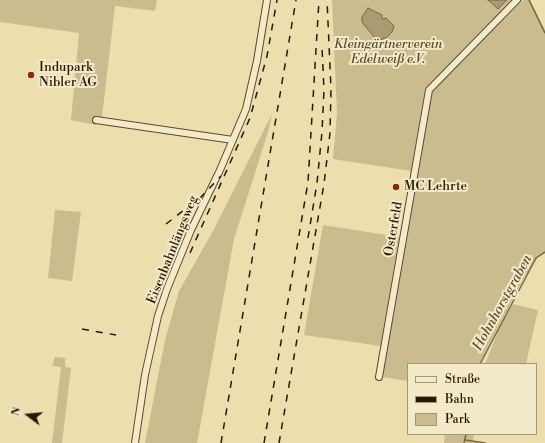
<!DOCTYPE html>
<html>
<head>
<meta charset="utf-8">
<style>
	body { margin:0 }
	#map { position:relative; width:545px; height:443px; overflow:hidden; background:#ecdead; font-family:"Libre Bodoni",serif }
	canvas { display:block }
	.legend { position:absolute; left:407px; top:363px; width:130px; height:72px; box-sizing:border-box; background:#f3eaca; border:1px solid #a39679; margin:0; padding:5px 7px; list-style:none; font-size:12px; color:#2c1800 }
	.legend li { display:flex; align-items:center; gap:8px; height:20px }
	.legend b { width:20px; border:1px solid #a39679 }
	.north { position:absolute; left:8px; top:395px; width:40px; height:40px; -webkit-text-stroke:3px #f3eaca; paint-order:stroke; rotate:286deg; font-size:11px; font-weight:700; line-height:16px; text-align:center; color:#2c1800 }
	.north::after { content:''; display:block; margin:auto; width:14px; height:18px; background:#2c1800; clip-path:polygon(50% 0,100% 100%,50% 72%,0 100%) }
</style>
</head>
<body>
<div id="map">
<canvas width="545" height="443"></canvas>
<ul class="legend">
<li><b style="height:5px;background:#f3eaca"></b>Straße</li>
<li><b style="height:5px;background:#2c1800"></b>Bahn</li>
<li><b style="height:11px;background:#cbbc90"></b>Park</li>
</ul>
<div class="north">N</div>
</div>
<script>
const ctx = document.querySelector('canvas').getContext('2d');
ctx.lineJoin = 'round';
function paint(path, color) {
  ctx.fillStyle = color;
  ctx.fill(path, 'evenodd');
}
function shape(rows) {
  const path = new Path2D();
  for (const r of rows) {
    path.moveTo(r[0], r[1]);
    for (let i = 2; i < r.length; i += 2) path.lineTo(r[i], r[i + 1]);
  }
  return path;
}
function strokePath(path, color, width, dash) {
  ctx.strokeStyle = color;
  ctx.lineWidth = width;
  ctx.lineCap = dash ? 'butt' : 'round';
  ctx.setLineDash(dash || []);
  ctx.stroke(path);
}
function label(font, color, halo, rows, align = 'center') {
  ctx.font = font + ' "Libre Bodoni",serif';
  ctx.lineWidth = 4;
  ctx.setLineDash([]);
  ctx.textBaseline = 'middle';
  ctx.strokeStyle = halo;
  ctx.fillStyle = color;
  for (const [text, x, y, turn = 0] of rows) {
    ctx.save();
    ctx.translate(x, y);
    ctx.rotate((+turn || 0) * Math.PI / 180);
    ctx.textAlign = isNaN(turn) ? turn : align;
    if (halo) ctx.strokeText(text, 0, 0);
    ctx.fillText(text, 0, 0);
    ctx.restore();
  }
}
paint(shape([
	[0,0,157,0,155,11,115,6,102,117,96,125,71,120,79,33,0,22],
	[332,0,513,0,425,89,411,171,333,159,337,114],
	[523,0,530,0,545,30,545,253,539,256,525,276,479,364,408,364,408,381,382,377,431,92],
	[272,114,268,132,234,239,197,443,145,443,165,340,179,291,213,231],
	[55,210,81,212,72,281,48,278],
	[323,225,399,237,381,346,304,335],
	[513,304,538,310,526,364,485,364,501,324],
	[55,357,65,358,65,367,71,368,62,443,52,443,61,367,52,366],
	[445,434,474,434,473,441,489,443,444,443]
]), '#cbbc90');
const water = shape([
	[488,0,507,0,498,9,488,0],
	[368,8,382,15,382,19,386,18,394,26,392,32,386,38,379,40,375,38,362,22,362,17,368,8]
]);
paint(water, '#ab9b72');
strokePath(water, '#786744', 1);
strokePath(shape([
	[529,0,545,33],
	[480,364,536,258,545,252],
	[465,440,485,443],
	[464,443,466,434]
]), '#786744', 1.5);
const minor = shape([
	[96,120,233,140],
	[379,377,429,90,517,0],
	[135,443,145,375,158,316,167,289,191,230,220,170,246,109,257,61,267,0]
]);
strokePath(minor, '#5c4a2b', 8);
strokePath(minor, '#f3eaca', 6);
strokePath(shape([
	[166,224,201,197,221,176],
	[308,238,317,183,322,132,324,90,322,47],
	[190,253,250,118,267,56,277,0],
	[82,329,116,335],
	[221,443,296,0],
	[264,443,308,182,319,0],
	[279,443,324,184,330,133,331,89,327,0]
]), '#2c1800', 1.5, [7, 7]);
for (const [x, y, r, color] of [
	[31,75,4,"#8f2418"],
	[396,187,4,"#8f2418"]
]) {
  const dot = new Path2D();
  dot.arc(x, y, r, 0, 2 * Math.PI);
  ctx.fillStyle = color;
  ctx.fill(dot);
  strokePath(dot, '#f3eaca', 1.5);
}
label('italic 13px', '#5c492b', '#f3eaca', [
	["Kleingärtnerverein",388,45],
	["Edelweiß e.V.",388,60]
]);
label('13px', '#2c1800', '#f3eaca', [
	["Indupark",39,68],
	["Nibler AG",39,83],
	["MC Lehrte",404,187]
], 'left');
label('13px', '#2c1800', '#f3eaca', [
	["Osterfeld",394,229,-80],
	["Eisenbahnlängsweg",173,250,-68]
]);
label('italic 14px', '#5f4c2e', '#f3eaca', [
	["Hohnhorstgraben",503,303,-61]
]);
</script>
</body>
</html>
